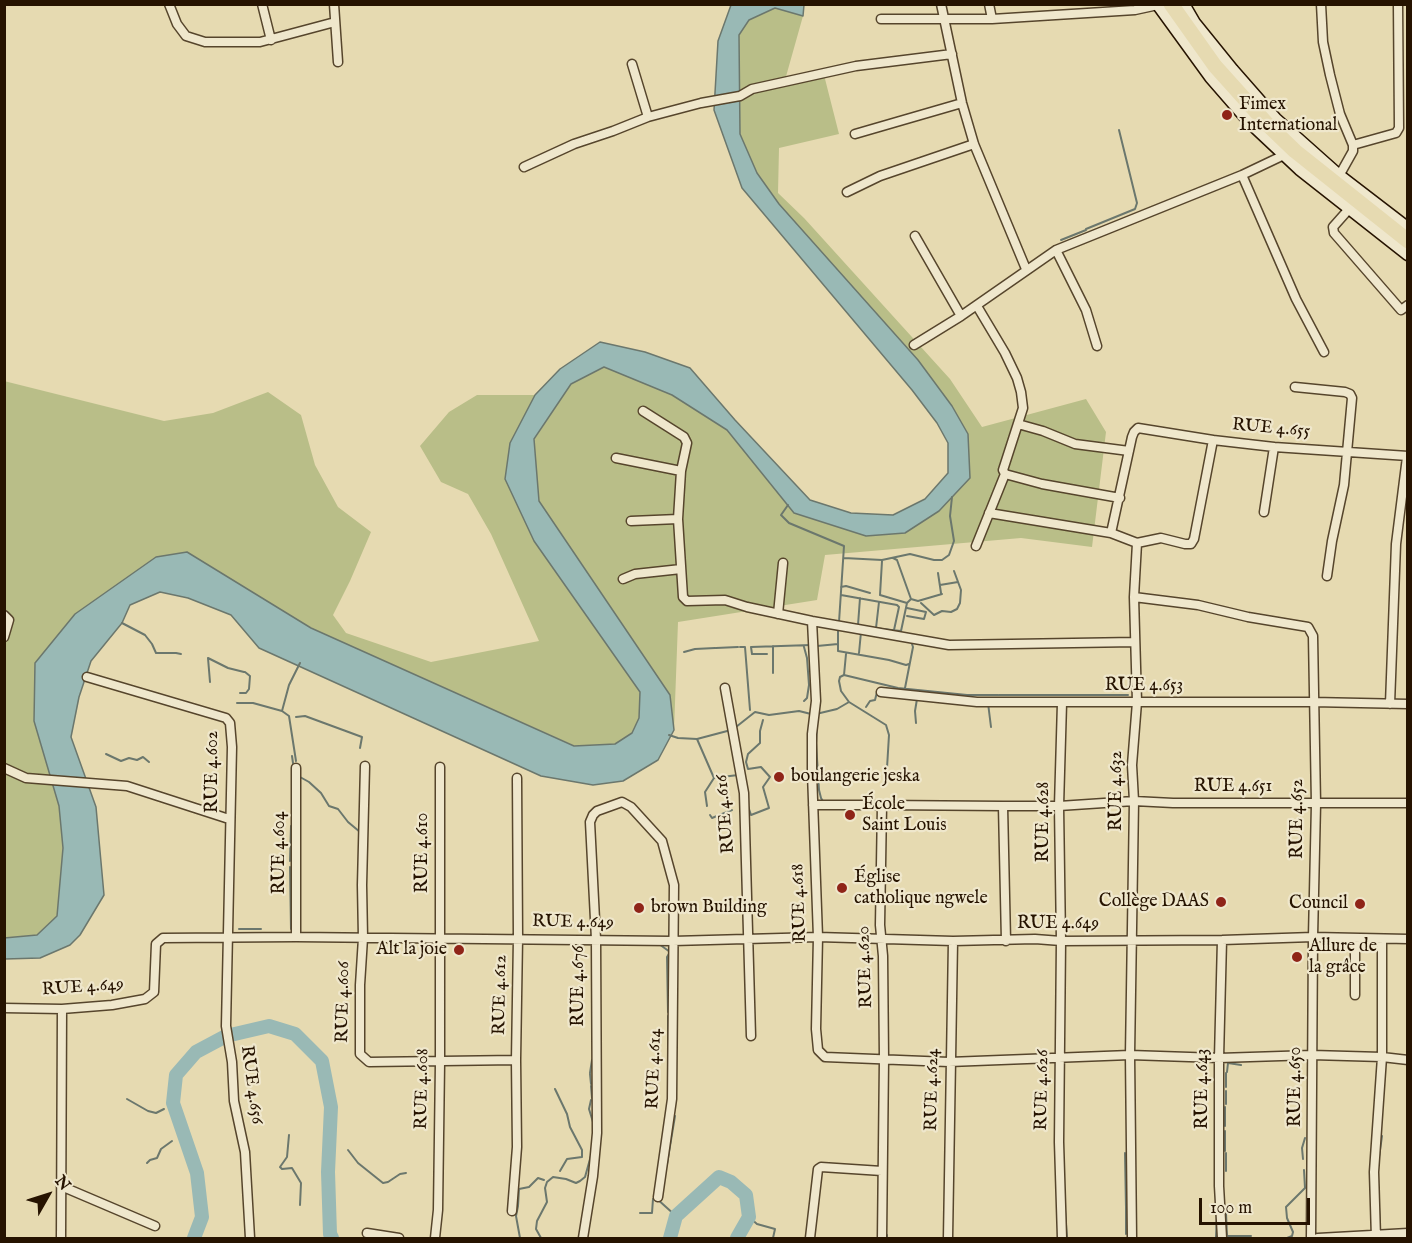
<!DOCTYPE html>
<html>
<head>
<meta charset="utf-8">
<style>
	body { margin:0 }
	#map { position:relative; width:1412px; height:1243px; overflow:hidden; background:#e6dab1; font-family:"IM FELL English",serif }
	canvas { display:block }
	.frame { position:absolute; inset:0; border:6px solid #261300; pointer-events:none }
	.north { position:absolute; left:18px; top:1165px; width:60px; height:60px; -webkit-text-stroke:4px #efe7cc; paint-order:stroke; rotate:51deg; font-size:16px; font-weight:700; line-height:24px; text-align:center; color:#261300 }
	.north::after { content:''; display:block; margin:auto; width:21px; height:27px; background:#261300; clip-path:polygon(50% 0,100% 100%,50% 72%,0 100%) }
	.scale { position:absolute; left:1199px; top:1198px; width:111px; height:27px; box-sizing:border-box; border:3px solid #261300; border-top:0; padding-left:8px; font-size:18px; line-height:21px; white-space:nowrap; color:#261300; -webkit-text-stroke:4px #efe7cc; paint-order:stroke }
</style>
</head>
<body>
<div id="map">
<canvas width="1412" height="1243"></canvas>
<div class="frame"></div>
<div class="north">N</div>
<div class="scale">100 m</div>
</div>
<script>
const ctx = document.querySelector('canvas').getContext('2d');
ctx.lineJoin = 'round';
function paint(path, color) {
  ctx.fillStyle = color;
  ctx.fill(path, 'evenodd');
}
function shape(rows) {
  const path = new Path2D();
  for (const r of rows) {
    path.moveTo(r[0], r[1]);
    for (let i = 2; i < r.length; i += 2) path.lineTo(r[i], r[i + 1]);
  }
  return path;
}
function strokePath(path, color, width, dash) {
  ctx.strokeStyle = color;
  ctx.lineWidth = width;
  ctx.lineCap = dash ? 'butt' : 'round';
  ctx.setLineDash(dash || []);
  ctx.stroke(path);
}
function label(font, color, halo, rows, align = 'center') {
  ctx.font = font + ' "IM FELL English",serif';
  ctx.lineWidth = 4.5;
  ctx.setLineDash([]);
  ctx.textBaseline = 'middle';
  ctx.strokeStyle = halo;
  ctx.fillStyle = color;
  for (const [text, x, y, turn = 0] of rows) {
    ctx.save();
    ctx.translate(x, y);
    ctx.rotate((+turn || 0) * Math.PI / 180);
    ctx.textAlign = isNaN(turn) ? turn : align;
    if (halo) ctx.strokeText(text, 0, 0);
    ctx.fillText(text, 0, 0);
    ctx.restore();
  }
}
paint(shape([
	[775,8,803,16,785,80,824,75,839,134,779,148,778,193,804,218,950,379,982,427,1086,399,1106,432,1092,547,1021,538,825,555,817,600,678,622,674,730,670,695,539,501,534,440,571,384,604,367,672,395,727,430,794,513,866,536,905,533,939,511,968,434,952,406,918,360,779,204,757,173,740,134,739,35,749,20],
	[4,381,164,421,213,413,268,392,301,415,315,465,338,507,371,532,350,581,333,615,346,633,431,662,539,641,491,534,468,494,441,482,420,446,449,412,477,395,535,395,510,443,534,541,640,692,639,718,632,733,615,744,575,746,311,628,187,552,157,557,34,721,59,806,63,848,57,916,37,935,5,938]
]), '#b9be88');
const water = shape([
	[731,5,804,5,803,16,775,8,749,20,739,35,740,134,757,173,779,204,918,360,952,406,968,434,970,478,939,511,905,533,866,536,794,513,727,430,672,395,604,367,571,384,534,439,539,501,670,695,674,730,658,760,623,781,593,785,541,776,259,648,231,615,188,598,160,592,130,605,122,623,91,661,79,697,71,737,96,807,104,895,80,935,70,945,40,958,5,959,4,938,37,935,57,916,63,848,59,806,34,721,35,663,75,614,156,557,187,552,311,628,574,746,615,744,632,733,639,718,640,692,534,541,505,479,510,443,535,395,560,369,600,342,645,352,690,368,735,420,810,500,851,513,893,515,925,499,948,473,948,443,937,423,912,390,742,188,714,110,718,41,731,5]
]);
paint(water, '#99b9b5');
strokePath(water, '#6b776d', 1.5);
strokePath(shape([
	[1086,229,1135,209,1137,203,1119,130],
	[1061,240,1086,230],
	[788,505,781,515,789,523,844,546,839,622],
	[844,558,882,560,910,554,934,560,942,560,949,555,954,541,950,516,952,497],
	[893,558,897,560,911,599],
	[882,561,880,595,907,603],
	[938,573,941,593],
	[940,585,958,582],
	[841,587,846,586,870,593],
	[841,595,897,605,899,607,894,630],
	[911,599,918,601,942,594],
	[921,603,934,615,942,611,951,612,957,609,960,603,961,590,954,571],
	[907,616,924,619,926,612,907,608],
	[122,623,145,635,152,644,156,653,176,653,181,654],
	[858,625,860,598],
	[838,628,838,651,889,660,906,665,909,664],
	[873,628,901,631,907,603,911,599],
	[876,628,879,602],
	[817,646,838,644],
	[740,647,745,647,750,710],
	[716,648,738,647],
	[684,652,695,649,715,648],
	[859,653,861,632],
	[767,654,752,654,751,647,811,645],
	[846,654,844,675,840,677,839,681,841,691,849,702,886,725,889,735,887,768],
	[773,673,773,646],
	[844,675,898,688,967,695,998,695],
	[210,682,208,658,228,668,244,672],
	[905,688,913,647,911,641],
	[240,693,246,693,249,689,250,676,245,672],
	[999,695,1010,695],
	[1010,695,1128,695],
	[804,701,807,698,809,685,807,658,804,647],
	[237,703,253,703,282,711,289,716,296,761],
	[988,703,991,727],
	[866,707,870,701,875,700,877,692],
	[282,711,289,685,300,663],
	[816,714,837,709,849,702],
	[296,717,305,716,362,737,360,748],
	[817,723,816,743,819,790,821,798,824,803],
	[916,723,915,711,917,699],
	[736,727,755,712,769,715,799,711,811,714],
	[669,735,678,738,697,739,731,730],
	[697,739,714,778],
	[106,754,121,761,129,758,137,760,143,757,149,762],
	[292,756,293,763],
	[300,777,309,782,321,793,329,806,338,809,348,822,360,832],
	[707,806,705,792,714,778,738,775],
	[748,806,751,815,769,808,763,787,770,777,761,767,748,769,746,762,748,754,760,743,760,731,763,720],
	[710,815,712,818,732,810],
	[290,861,291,826],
	[290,867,291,929],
	[239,929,261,929],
	[659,944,670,952,667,957,668,1012],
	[668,1016,668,1058],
	[1227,1072,1228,1063,1241,1065],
	[590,1073,592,1060],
	[590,1074,591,1084],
	[591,1086,592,1098],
	[1226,1087,1226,1073],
	[555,1089,567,1114,570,1127,582,1150,582,1157,567,1159,560,1171],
	[127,1099,148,1111,156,1113,164,1109],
	[591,1100,589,1109,593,1122],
	[1226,1104,1226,1091],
	[1225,1126,1225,1107],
	[1225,1131,1225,1151],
	[289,1135,287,1157,280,1167,282,1169,292,1168,301,1183,300,1205],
	[348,1150,358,1163,383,1183,388,1182,400,1174,406,1173],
	[1125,1153,1126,1208],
	[1226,1153,1226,1171],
	[1379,1157,1382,1136],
	[1303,1159,1302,1148,1305,1138],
	[147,1163,150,1160,157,1158,161,1149,172,1141],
	[667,1164,675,1116],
	[1378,1183,1380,1231],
	[1126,1208,1126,1234],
	[1065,1210,1067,1238],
	[640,1213,652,1213,653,1199,656,1198,676,1216],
	[1226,1213,1227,1236,1251,1236],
	[749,1217,757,1224,775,1229,773,1238],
	[1216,1237,1217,1214],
	[520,1238,516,1216,518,1206,519,1189,529,1187,538,1178,544,1180],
	[541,1238,536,1229,537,1221,547,1202,545,1188,547,1182,553,1177,566,1179,576,1183,580,1181,585,1177,592,1152],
	[887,1238,887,1235],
	[1287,1238,1292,1236,1293,1232,1287,1218,1286,1207,1305,1188,1304,1170],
	[1406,1238,1408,1238]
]), '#6b776d', 2);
strokePath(shape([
	[194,1238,202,1217,197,1173,173,1103,176,1075,196,1052,226,1036,269,1026,295,1034,322,1061,331,1107,328,1172,330,1234,332,1238],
	[670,1238,676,1216,719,1177,731,1182,746,1195,749,1217,737,1238]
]), '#99b9b5', 14);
const street = shape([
	[169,4,177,24,186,36,205,42,260,42,335,22],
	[262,4,271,40],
	[334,4,338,62],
	[941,4,962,103,974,144,1026,269],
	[989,4,992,19],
	[1321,4,1323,42,1330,75,1340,114,1353,145,1353,151,1339,176],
	[881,19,992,19,1135,10,1158,5],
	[632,64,648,117],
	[855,134,962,103],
	[1353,145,1396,133,1399,128,1398,4],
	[524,167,574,144,613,131,648,117,701,103,740,96,752,89,856,66,952,54],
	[1242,175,1296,299,1324,352],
	[847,192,880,176,974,144],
	[1349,209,1333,227,1334,233,1401,310,1408,305],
	[915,236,961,316],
	[1056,250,1086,310,1097,346],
	[914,345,961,316,1056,250,1242,175,1284,155],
	[1295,387,1345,392,1350,394,1352,398,1344,485,1332,541,1327,576],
	[643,411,684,437,687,443,681,471,678,519,683,597,687,601,725,600,747,607,812,621,949,645,1135,642],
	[1018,424,1043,431,1075,444,1129,451],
	[616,458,681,471],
	[1005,474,1042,484,1120,498],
	[1264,512,1274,447],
	[989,513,1111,533,1137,543],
	[631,521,678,519],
	[1111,533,1132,437,1134,432,1138,428,1213,440,1274,447,1408,456],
	[976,546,1005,474,1003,470,1023,408,1021,392,1017,378,1005,353,977,306],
	[623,579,635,574,681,569],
	[1134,597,1137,543,1161,538,1185,544,1191,544,1194,539,1213,440],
	[778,614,783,563],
	[4,615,9,620,4,637],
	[812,621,816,701,812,734,812,773,818,937,816,1029,818,1050,825,1057,949,1062,1130,1055,1219,1058,1312,1055,1382,1057,1408,1060],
	[87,677,226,718,230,723,232,747,226,1026,232,1062,234,1101,245,1152,250,1238],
	[725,688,744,793,751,1036],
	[881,692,977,702,1313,702,1408,704],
	[1390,704,1396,544,1407,457],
	[365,766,362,885,363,938,360,985,360,1054,369,1062,516,1060],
	[4,768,26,778,127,786,229,819],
	[296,768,296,937],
	[813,805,882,805],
	[1003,806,1059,806,1134,801,1173,803,1408,803],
	[1355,995,1355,938],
	[4,1008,62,1009,112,1005,145,999,154,992,156,944,163,938,296,937,673,941,818,937,953,941,1035,939,1061,941,1222,940,1313,937,1408,939],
	[61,1186,155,1226],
	[512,1211,517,1147,516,1060,518,938,517,778],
	[367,1233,399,1238],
	[61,1238,62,1009],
	[435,1238,438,1210,440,1063,440,767],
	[583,1238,593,1176,597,1133,596,939,590,822,593,815,597,811,622,802,631,807,662,841,674,885,672,1099,658,1197],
	[810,1238,818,1169,821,1167,882,1171],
	[882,1238,884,1059,883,956,880,925,882,805,1003,806,1006,941],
	[948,1238,953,941],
	[1062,1238,1059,1142,1061,941,1059,806,1062,703],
	[1132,1238,1130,1055,1134,801,1132,765,1137,702,1134,597,1198,605,1248,617,1308,627,1313,636,1316,804,1313,937,1311,1238],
	[1222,1238,1219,1186,1219,1058,1222,940],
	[1318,1238,1408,1233],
	[1376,1238,1374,1172,1382,1057,1382,939]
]);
const secondary = shape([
	[1158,4,1211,77,1251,123,1300,169,1408,254],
	[1183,4,1194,23,1232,70,1275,119,1339,176,1408,229]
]);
const highway = shape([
	[1171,4,1215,66,1268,125,1295,151,1408,241]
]);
strokePath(street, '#56452c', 11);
strokePath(secondary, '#261300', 15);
strokePath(highway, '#261300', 18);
strokePath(street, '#efe7cc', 8);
strokePath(secondary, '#efe7cc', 12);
strokePath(highway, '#e6dab1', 15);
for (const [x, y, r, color] of [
	[1227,115,6,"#8f2418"],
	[779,777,6,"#8f2418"],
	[850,815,6,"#8f2418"],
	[842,888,6,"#8f2418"],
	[1221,902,6,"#8f2418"],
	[1360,904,6,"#8f2418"],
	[639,908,6,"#8f2418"],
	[459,950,6,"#8f2418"],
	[1297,957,6,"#8f2418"]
]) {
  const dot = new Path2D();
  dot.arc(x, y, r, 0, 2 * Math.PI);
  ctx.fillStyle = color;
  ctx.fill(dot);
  strokePath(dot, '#efe7cc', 2);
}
label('18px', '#261300', '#efe7cc', [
	["Fimex",1239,105],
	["International",1239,126],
	["boulangerie jeska",791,777],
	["École",862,805],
	["Saint Louis",862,826],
	["Église",854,878],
	["catholique ngwele",854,899],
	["Collège DAAS",1209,902,"right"],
	["Council",1348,904,"right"],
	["brown Building",651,908],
	["Allure de",1309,947],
	["la grâce",1309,968],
	["Alt la joie",447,950,"right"]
], 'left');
label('18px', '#261300', '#efe7cc', [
	["RUE 4.655",1271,429,5],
	["RUE 4.653",1144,686],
	["RUE 4.602",213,772,-90],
	["RUE 4.651",1233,787],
	["RUE 4.632",1117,791,-90],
	["RUE 4.616",726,814,-95],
	["RUE 4.652",1298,819,-90],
	["RUE 4.628",1044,822,-90],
	["RUE 4.604",280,853,-90],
	["RUE 4.610",423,853,-90],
	["RUE 4.618",800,903,-92],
	["RUE 4.649",573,923,1],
	["RUE 4.649",1058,924],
	["RUE 4.620",866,967,-92],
	["RUE 4.676",579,986,-90],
	["RUE 4.649",83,988,-4],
	["RUE 4.612",501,995,-89],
	["RUE 4.606",344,1002,-89],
	["RUE 4.614",655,1069,-88],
	["RUE 4.656",251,1085,82],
	["RUE 4.650",1296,1087,-90],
	["RUE 4.608",423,1089,-89],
	["RUE 4.643",1203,1089,-90],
	["RUE 4.624",933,1090,-89],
	["RUE 4.626",1043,1090,-89]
]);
</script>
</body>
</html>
